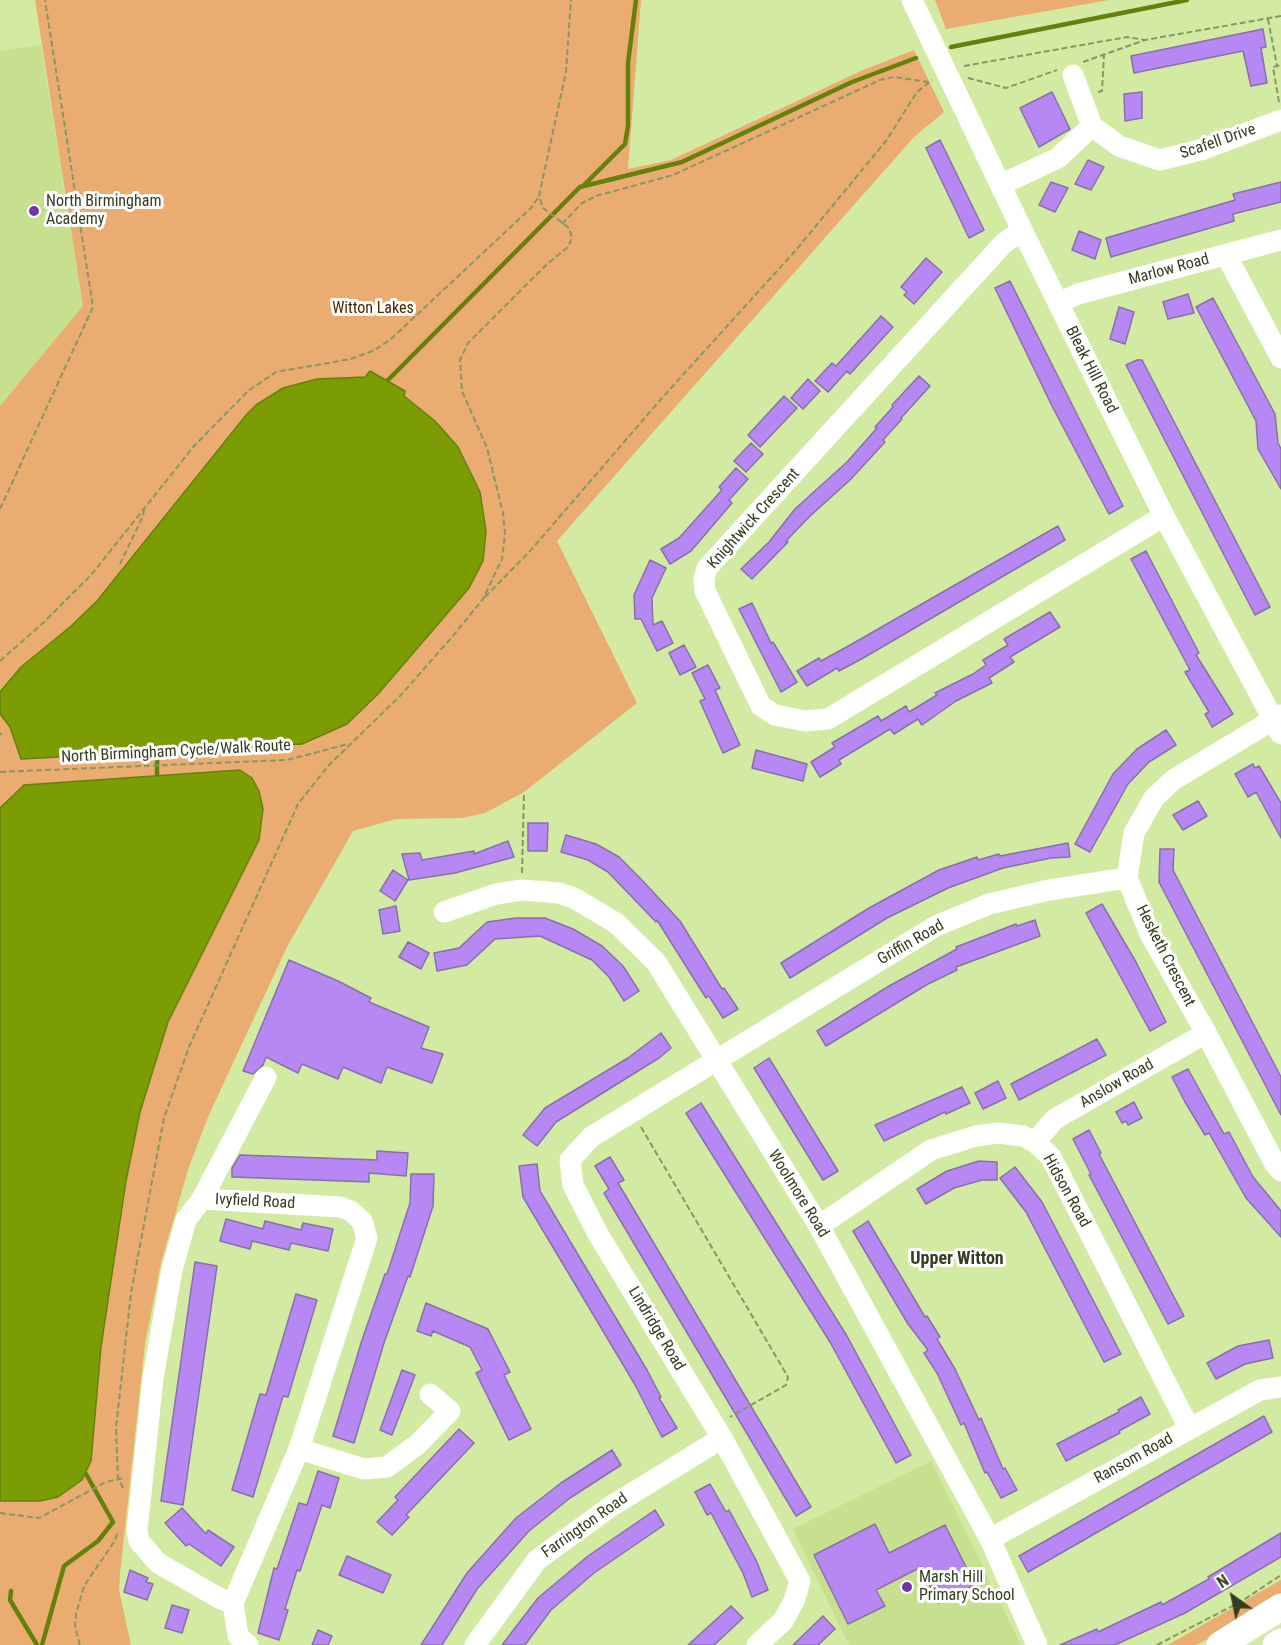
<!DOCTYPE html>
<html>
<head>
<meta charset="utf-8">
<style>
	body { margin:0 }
	#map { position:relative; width:1281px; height:1645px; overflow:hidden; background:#d3eaa2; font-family:"Roboto Condensed",sans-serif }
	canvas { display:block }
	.north { position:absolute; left:1203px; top:1567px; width:60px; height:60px; -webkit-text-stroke:4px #fff; paint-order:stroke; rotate:327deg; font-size:16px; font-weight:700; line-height:24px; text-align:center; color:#343d20 }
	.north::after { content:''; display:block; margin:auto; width:21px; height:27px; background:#343d20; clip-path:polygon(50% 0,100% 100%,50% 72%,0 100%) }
</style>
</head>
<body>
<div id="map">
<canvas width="1281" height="1645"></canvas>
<div class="north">N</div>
</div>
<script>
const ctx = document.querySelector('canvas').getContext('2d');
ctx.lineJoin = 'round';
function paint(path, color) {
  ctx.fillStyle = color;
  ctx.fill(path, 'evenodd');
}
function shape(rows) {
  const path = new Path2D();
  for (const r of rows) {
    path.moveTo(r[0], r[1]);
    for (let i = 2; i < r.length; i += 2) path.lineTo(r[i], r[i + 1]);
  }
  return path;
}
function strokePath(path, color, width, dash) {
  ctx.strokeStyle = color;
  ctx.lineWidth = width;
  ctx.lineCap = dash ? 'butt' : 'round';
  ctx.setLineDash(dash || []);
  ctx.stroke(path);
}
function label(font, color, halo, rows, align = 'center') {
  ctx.font = font + ' "Roboto Condensed",sans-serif';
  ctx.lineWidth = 6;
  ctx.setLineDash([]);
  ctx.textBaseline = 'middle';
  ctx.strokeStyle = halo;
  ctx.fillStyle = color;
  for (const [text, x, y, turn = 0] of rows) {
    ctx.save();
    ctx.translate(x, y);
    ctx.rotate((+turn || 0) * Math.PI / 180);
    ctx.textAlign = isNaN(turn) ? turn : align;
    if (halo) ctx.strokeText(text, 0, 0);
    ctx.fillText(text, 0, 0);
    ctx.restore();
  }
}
paint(shape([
	[41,45,83,306,0,406,0,51],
	[931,1461,1021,1645,849,1645,793,1529]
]), '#c6e090');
paint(shape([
	[35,0,641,0,628,169,671,160,863,70,914,50,944,112,914,137,557,541,637,703,524,792,485,813,462,818,396,819,353,831,287,947,208,1117,188,1170,161,1263,145,1344,120,1574,119,1590,131,1645,0,1645,0,406,83,306],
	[935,0,1109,0,946,29],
	[1281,1580,1281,1596,1210,1638,1196,1645,1168,1645]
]), '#ebac72');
const water = shape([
	[370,371,405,391,404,396,435,421,458,447,480,492,486,531,483,561,469,588,378,694,347,724,302,744,21,759,10,727,0,714,0,692,21,667,70,627,97,601,247,414,256,405,283,388,317,379,365,377,370,371],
	[240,770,252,778,259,791,263,809,259,840,168,1022,140,1112,126,1181,101,1347,91,1461,82,1480,58,1497,40,1501,0,1501,0,808,24,785,240,770]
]);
paint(water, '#7c9c04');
strokePath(water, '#66800c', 1.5);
strokePath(shape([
	[951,47,1187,0],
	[583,186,625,144,628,126,628,63,636,0],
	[388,380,580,187,682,162,852,82,916,58],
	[157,752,157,774],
	[11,1591,10,1600,37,1645],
	[42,1645,64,1566,98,1541,113,1522,86,1474]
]), '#66800c', 4.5);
const building = shape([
	[1263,29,1266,47,1261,48,1267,83,1251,86,1243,51,1134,73,1131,56,1263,29],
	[1052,92,1070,129,1039,147,1020,108,1052,92],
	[1142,92,1142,118,1125,121,1124,94,1142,92],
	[940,140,984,230,969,238,926,148,940,140],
	[1088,160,1104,167,1091,190,1075,184,1088,160],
	[1051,182,1068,188,1055,212,1039,205,1051,182],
	[1281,182,1281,202,1233,214,1234,221,1111,257,1106,238,1235,200,1233,194,1281,182],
	[1079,231,1101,240,1095,259,1072,250,1079,231],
	[926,258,942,272,914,304,904,295,907,292,901,287,926,258],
	[1010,281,1123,506,1109,514,1052,406,995,288,1010,281],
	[1188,294,1194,313,1168,319,1163,302,1188,294],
	[1213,298,1275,414,1278,443,1281,449,1281,489,1258,449,1256,421,1196,307,1213,298],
	[1119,307,1134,312,1125,344,1110,339,1119,307],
	[881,316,893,327,850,374,847,371,828,392,815,381,832,363,836,366,881,316],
	[1137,360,1142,360,1270,607,1255,615,1126,365,1137,360],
	[919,376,930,386,901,418,902,419,883,440,885,442,850,480,809,517,786,541,788,542,752,579,741,569,769,542,795,509,847,462,877,428,875,427,893,407,892,405,919,376],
	[808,379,820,391,803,409,791,398,808,379],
	[784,396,797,408,760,447,748,435,784,396],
	[751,443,763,454,746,472,734,461,751,443],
	[736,468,748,479,729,500,732,503,691,551,670,564,661,549,679,538,722,490,719,487,736,468],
	[1058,526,1065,540,865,657,839,671,837,668,807,686,797,671,819,658,821,661,852,644,1058,526],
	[1146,551,1199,653,1196,655,1233,714,1212,727,1205,714,1209,712,1185,672,1190,670,1131,559,1146,551],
	[650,560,666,568,652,598,653,625,662,621,673,643,657,651,641,619,635,619,634,595,650,560],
	[752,603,771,643,773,642,797,682,781,692,739,609,752,603],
	[1050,612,1060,627,1010,657,1014,662,989,678,992,683,956,701,922,725,918,719,894,734,890,729,839,760,841,764,820,777,811,762,835,747,832,743,878,716,881,721,906,706,909,712,937,695,935,693,973,674,986,665,983,660,1008,645,1004,639,1050,612],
	[684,645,696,667,680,675,669,653,684,645],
	[708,665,720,688,715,690,740,745,723,753,700,701,705,699,692,673,708,665],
	[1166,730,1176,745,1149,762,1128,784,1090,852,1075,844,1113,774,1137,749,1166,730],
	[756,750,807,764,803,781,752,768,756,750],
	[1253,764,1255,768,1259,766,1281,803,1281,838,1256,792,1248,797,1235,774,1253,764],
	[1198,801,1207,816,1183,830,1173,815,1198,801],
	[528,823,548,823,547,851,528,851,528,823],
	[566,835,596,844,619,857,640,878,680,921,722,989,724,988,738,1009,723,1018,709,996,706,998,657,920,656,922,608,872,588,860,561,852,566,835],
	[508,841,514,857,455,873,409,880,402,854,420,853,422,860,474,851,474,854,508,841],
	[1068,843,1070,857,1051,858,1003,868,948,888,887,918,790,978,781,963,869,908,939,870,977,857,978,860,999,854,1000,856,1068,843],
	[1160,849,1174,849,1173,870,1281,1077,1281,1115,1159,882,1160,849],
	[393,870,408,880,395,901,380,891,393,870],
	[1102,904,1136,962,1166,1022,1150,1031,1086,913,1102,904],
	[396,906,400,931,383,934,379,910,396,906],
	[516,918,545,918,573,929,602,946,623,966,639,991,624,1001,609,977,592,960,540,936,495,939,467,965,437,971,434,953,459,948,487,922,516,918],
	[1035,920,1040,936,956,967,957,970,928,984,826,1046,817,1031,889,986,957,949,956,947,1016,924,1017,926,1035,920],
	[408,942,429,953,421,969,399,957,408,942],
	[289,960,338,981,371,998,369,1002,429,1027,421,1048,443,1054,432,1083,387,1067,381,1083,343,1067,338,1079,302,1064,298,1073,266,1057,263,1065,253,1074,243,1071,289,960],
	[661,1033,671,1048,659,1058,556,1122,537,1146,523,1135,545,1108,628,1058,661,1033],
	[1097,1039,1106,1055,1019,1100,1011,1084,1097,1039],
	[769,1058,838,1171,823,1180,754,1068,769,1058],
	[1188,1069,1224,1134,1229,1132,1253,1177,1281,1211,1281,1237,1246,1198,1209,1133,1205,1135,1185,1102,1172,1077,1188,1069],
	[998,1081,1006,1098,983,1109,975,1093,998,1081],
	[962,1087,970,1103,946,1114,945,1112,884,1141,875,1125,962,1087],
	[1134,1102,1142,1118,1128,1125,1126,1121,1122,1123,1116,1112,1134,1102],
	[701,1103,847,1336,911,1455,896,1463,830,1342,686,1113,701,1103],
	[1089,1130,1101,1153,1099,1154,1184,1316,1168,1324,1089,1175,1091,1174,1073,1139,1089,1130],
	[377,1151,408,1153,406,1176,369,1173,369,1182,232,1177,232,1168,240,1155,377,1160,377,1151],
	[610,1157,624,1180,618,1183,811,1507,796,1516,604,1193,609,1189,595,1166,610,1157],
	[979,1161,997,1162,997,1180,982,1180,954,1188,926,1204,917,1189,947,1171,979,1161],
	[537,1164,540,1191,647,1370,661,1397,659,1398,677,1428,662,1437,634,1383,523,1197,519,1166,537,1164],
	[1015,1167,1042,1202,1121,1354,1104,1362,1026,1212,1000,1178,1015,1167],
	[411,1174,434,1174,433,1206,410,1277,408,1276,384,1343,354,1443,333,1436,362,1340,385,1274,387,1274,410,1203,411,1174],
	[226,1219,263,1229,265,1221,301,1230,303,1223,333,1229,328,1251,291,1243,289,1250,252,1241,250,1249,220,1241,226,1219],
	[868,1221,925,1317,927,1316,940,1337,937,1339,955,1369,979,1420,981,1418,1003,1469,1005,1468,1017,1490,1001,1498,987,1472,985,1473,964,1423,961,1425,937,1373,924,1353,928,1350,908,1324,853,1231,868,1221],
	[195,1262,217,1266,183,1505,161,1501,195,1262],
	[296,1294,317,1300,288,1397,283,1396,253,1497,232,1490,260,1394,266,1395,296,1294],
	[426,1303,488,1329,510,1372,504,1375,531,1429,509,1440,476,1373,482,1370,470,1347,433,1331,431,1336,417,1331,426,1303],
	[1269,1340,1273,1358,1245,1364,1216,1379,1207,1363,1238,1346,1269,1340],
	[402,1370,415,1375,392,1435,380,1430,402,1370],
	[1141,1397,1150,1414,1119,1431,1120,1433,1066,1461,1057,1444,1119,1412,1118,1410,1141,1397],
	[1264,1416,1272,1432,1028,1572,1019,1556,1264,1416],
	[459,1429,474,1443,406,1515,409,1517,392,1535,377,1522,398,1500,395,1497,459,1429],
	[612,1450,621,1465,570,1498,529,1531,477,1589,442,1645,421,1645,467,1573,516,1518,561,1483,612,1450],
	[318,1471,339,1478,330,1508,322,1505,300,1571,297,1570,285,1609,288,1610,279,1640,258,1633,274,1568,277,1569,299,1503,307,1505,318,1471],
	[710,1484,726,1512,729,1510,756,1560,768,1590,752,1597,743,1573,711,1513,707,1515,695,1492,710,1484],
	[182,1508,206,1534,208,1530,234,1547,221,1566,189,1544,186,1546,165,1523,182,1508],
	[655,1510,664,1525,594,1573,551,1610,525,1645,502,1645,538,1598,588,1556,655,1510],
	[875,1524,889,1553,945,1525,975,1585,938,1603,921,1567,876,1590,885,1606,848,1624,814,1555,875,1524],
	[1281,1533,1281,1557,1185,1613,1115,1645,1060,1645,1097,1629,1098,1632,1161,1602,1162,1605,1209,1579,1208,1577,1281,1533],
	[347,1556,391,1575,383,1593,339,1575,347,1556],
	[130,1570,148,1578,146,1582,153,1584,147,1600,124,1592,130,1570],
	[172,1605,189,1610,182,1633,165,1628,172,1605],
	[731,1606,743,1618,714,1645,688,1645,731,1606],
	[823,1616,835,1629,818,1645,793,1645,823,1616],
	[318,1630,332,1636,328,1645,312,1645,318,1630]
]);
paint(building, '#b788f3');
strokePath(building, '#896fad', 1.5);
strokePath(shape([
	[1268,19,1277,66],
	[1083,62,1145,40,1281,16],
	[964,66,1127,37,1145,40],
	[968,78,1006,88,1057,70],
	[1098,92,1102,91,1104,54],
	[1279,102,1273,67,1281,65],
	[562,224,582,203,596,196,673,175,880,80,894,77,928,82],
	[0,509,93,307,45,0],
	[120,564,143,516,144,509],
	[485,597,531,550,662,398,796,250,886,141,917,92,932,80],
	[0,661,43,623,92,574,194,446,248,391,276,372,351,359,375,350,391,339,532,207,539,196],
	[0,734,2,734],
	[0,772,287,760,348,744],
	[522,873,524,792],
	[641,1127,788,1377,786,1385,730,1417],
	[123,1488,118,1477,116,1428,131,1293,164,1118,189,1047,298,804,329,765,400,696,452,637,483,599,502,559,505,534,503,513,487,448,462,391,460,360,468,343,546,265,568,247,572,238,569,228,543,208,539,196,566,72,571,0],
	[0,1513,39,1518,106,1482,124,1478],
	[80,1645,75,1627,76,1614,84,1586,114,1542,118,1532],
	[1157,1645,1242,1601,1281,1575]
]), '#879764', 2, [6, 3]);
strokePath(shape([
	[912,0,1022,230,1164,516,1281,734],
	[1073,75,1092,126],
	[1000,185,1058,158,1092,126,1119,146,1160,160,1204,149,1281,120],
	[1022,230,1003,244,707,568,704,579,705,591,761,706,775,715,805,721,828,719,1164,516],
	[1226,255,1281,358],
	[1058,303,1078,294,1281,240],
	[1281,715,1173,780,1154,798,1134,833,1127,878,1150,934,1206,1033,1275,1164,1281,1171],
	[444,912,496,894,522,890,559,893,574,898,616,923,656,962,819,1226,990,1539,1037,1645],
	[1035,1142,1055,1119,1206,1033],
	[202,1199,266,1077],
	[819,1226,931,1150,976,1136,998,1133,1023,1136,1035,1142,1051,1157,1189,1428],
	[299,1449,364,1469,387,1467,418,1444,450,1411,430,1394],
	[990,1539,1260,1390,1281,1387],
	[233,1603,219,1598,158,1563,139,1541,137,1531,153,1378,172,1270,186,1220,202,1199,340,1207,351,1211,362,1221,367,1238,299,1449,233,1603,238,1636,248,1645],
	[475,1645,537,1560,610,1507,722,1438],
	[757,1645,783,1621,794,1601,800,1581,722,1438,598,1234,573,1185,570,1160,591,1137,936,926,989,904,1049,890,1127,878]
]), '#fff', 21);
strokePath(shape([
	[1220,1645,1281,1607],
	[1276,1645,1281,1642]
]), '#fff', 27);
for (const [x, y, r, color] of [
	[34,211,6,"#7034aa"],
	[907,1587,6,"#7034aa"]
]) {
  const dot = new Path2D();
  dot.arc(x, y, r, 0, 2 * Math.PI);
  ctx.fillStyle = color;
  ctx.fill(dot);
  strokePath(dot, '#fff', 2);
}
label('16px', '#343d20', '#fff', [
	["Scafell Drive",1218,142,-19],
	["Marlow Road",1169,270,-15],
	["Bleak Hill Road",1091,370,63],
	["Knightwick Crescent",754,519,-48],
	["North Birmingham Cycle/Walk Route",176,752,-3],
	["Griffin Road",911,943,-30],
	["Hesketh Crescent",1165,956,63],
	["Anslow Road",1117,1084,-30],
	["Hidson Road",1066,1191,61],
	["Woolmore Road",798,1194,58],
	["Ivyfield Road",255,1202,3],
	["Lindridge Road",656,1329,59],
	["Ransom Road",1134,1459,-29],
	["Farrington Road",585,1526,-35]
]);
label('16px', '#343d20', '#fff', [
	["North Birmingham",46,202],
	["Academy",46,220],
	["Marsh Hill",919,1578],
	["Primary School",919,1596]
], 'left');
label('16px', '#4c2800', '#fff', [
	["Witton Lakes",373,309]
]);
label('bold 18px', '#343d20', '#fff', [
	["Upper Witton",957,1259]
]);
</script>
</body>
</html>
